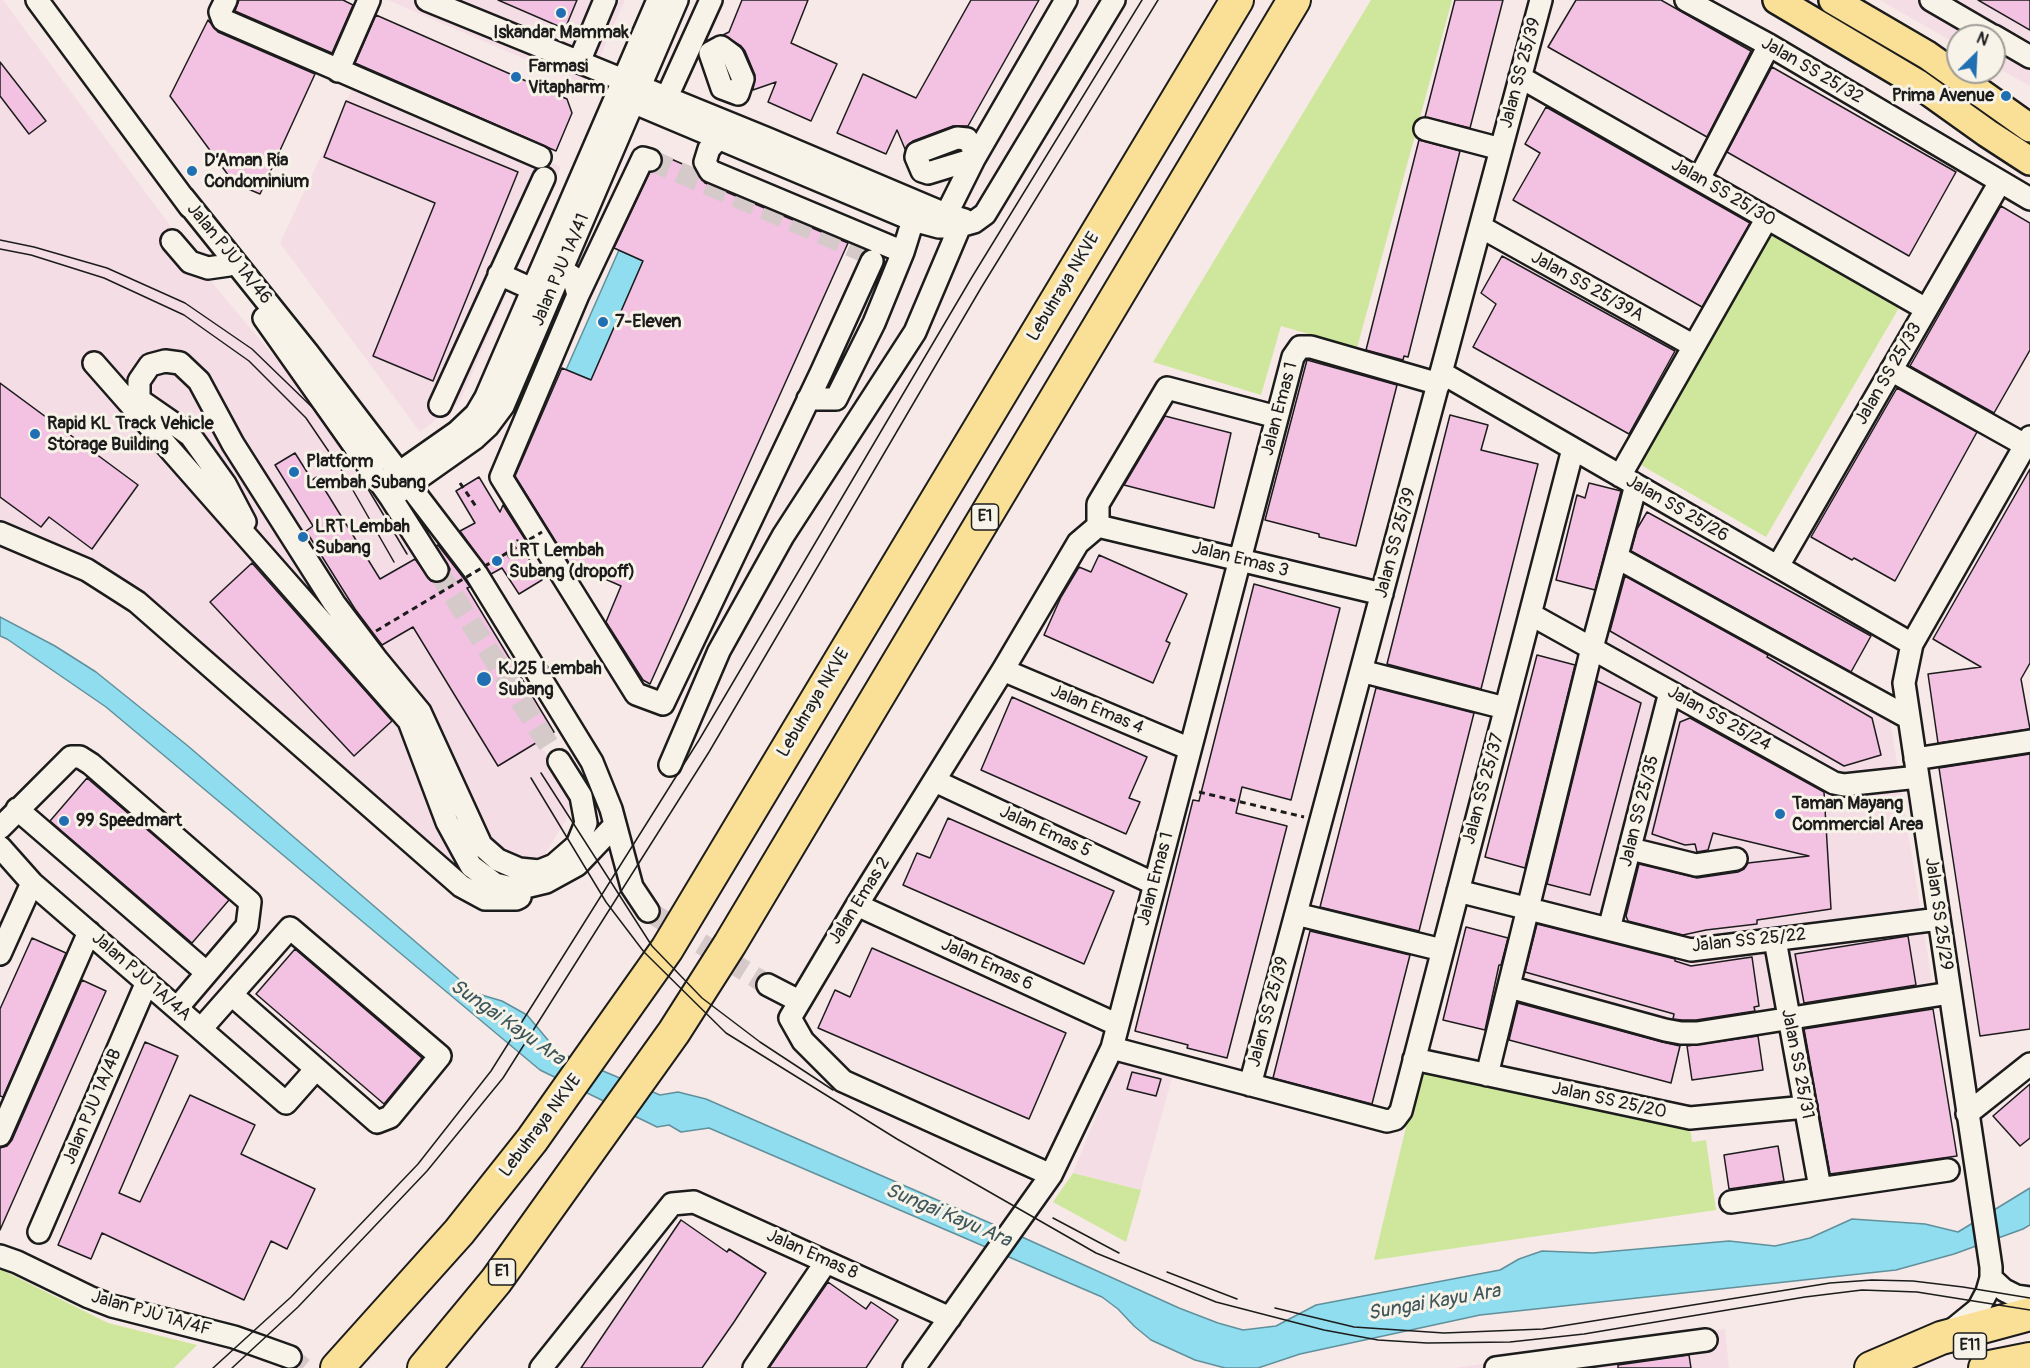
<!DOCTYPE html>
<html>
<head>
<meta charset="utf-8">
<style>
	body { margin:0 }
	#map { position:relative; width:2030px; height:1368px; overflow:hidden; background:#f6e9e7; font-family:Pangolin,sans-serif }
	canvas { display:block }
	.north { position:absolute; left:1946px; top:24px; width:60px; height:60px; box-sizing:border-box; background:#f7f3e8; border:2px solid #9f9d96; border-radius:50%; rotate:24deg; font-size:16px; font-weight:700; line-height:24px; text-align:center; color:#1c1c1c }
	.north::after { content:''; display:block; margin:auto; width:21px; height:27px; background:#1f6fb2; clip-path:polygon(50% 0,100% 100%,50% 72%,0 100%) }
</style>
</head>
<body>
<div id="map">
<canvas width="2030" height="1368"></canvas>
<div class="north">N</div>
</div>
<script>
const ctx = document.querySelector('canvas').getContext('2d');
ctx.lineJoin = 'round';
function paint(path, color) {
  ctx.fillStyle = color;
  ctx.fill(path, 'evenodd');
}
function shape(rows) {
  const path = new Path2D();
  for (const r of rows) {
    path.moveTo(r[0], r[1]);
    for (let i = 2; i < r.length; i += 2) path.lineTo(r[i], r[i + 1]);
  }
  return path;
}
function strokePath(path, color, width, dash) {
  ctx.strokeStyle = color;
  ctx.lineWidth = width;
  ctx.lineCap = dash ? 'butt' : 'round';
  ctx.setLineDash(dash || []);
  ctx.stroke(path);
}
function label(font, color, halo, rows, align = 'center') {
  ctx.font = font + ' Pangolin,sans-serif';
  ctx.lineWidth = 6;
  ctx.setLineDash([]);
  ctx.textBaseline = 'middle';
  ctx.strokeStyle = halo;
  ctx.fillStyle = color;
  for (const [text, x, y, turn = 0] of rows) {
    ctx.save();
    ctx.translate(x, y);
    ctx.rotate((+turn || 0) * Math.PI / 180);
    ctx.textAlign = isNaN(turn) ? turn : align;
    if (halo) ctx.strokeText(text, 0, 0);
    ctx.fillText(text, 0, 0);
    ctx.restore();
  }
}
paint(shape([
	[0,0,3,0,218,290,341,435,573,796,566,820,511,908,487,909,135,610,84,579,0,545],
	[388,0,625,0,587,86],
	[1880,0,2030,0,2030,86,1994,66,1994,36,1958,36,1958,45],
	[358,77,561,167,460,401,420,432,280,243],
	[1621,563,1890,719,1935,1000,1684,1037,1510,992],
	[1119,1060,1173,1074,1141,1190,1073,1173],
	[1725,1329,1729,1368,1455,1368]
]), '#f5dde6');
paint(shape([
	[1371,0,1452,0,1357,348,1281,326,1261,395,1153,362],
	[1767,230,1900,306,1766,537,1634,461],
	[1419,1073,1690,1126,1692,1142,1706,1140,1716,1210,1374,1260],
	[1073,1173,1141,1190,1126,1242,1053,1202],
	[0,1269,108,1323,197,1345,174,1368,0,1368]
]), '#cfe79d');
const water = shape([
	[619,250,643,261,591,380,566,370,619,250],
	[0,617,55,646,96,672,188,746,475,993,502,1001,527,1015,558,1052,660,1095,678,1092,706,1099,1022,1237,1179,1308,1218,1323,1243,1330,1276,1326,1316,1305,1500,1270,1519,1259,1542,1251,1593,1253,1729,1241,1775,1246,1810,1238,1852,1219,1925,1224,1958,1232,2030,1188,2030,1225,2023,1229,1954,1254,1896,1270,1480,1315,1300,1354,1258,1368,1225,1368,1195,1360,1151,1340,1134,1326,1118,1309,1102,1297,709,1128,681,1132,669,1125,657,1127,540,1070,106,707,7,639,0,636,0,617]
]);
paint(water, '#8fddef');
strokePath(water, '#61909b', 1.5);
const building = shape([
	[239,0,343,0,353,5,332,53,235,11,239,0],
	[498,0,577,0,565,29,498,0],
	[742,0,808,0,791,43,837,64,811,121,768,102,776,82,753,90,755,75,745,51,741,46,723,35,729,32,742,0],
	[971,0,1039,0,968,126,953,126,913,141,905,149,897,130,886,154,837,133,863,74,916,98,971,0],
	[1455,0,1503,0,1470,128,1425,117,1455,0],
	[1576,0,1661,0,1751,51,1707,137,1548,47,1576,0],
	[1978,0,2030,0,2030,30,1978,0],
	[376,15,567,99,572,113,556,151,355,63,376,15],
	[208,20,218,32,315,74,260,194,234,183,170,96,208,20],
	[0,62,46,121,29,134,0,96,0,62],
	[1772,67,1956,172,1909,256,1727,152,1772,67],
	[346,101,518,172,433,381,373,356,435,203,324,157,346,101],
	[1546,107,1750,223,1702,307,1513,200,1540,153,1525,144,1546,107],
	[1419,140,1460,151,1408,357,1404,356,1403,360,1366,350,1419,140],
	[662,155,694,169,705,183,848,243,650,684,643,680,606,622,621,586,569,563,515,476,562,368,591,380,643,261,614,248,650,172,658,170,662,164,662,155],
	[2001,206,2030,223,2030,350,1994,413,1910,366,2001,206],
	[1502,256,1675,351,1629,434,1473,347,1496,304,1481,293,1502,256],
	[1307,360,1397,385,1356,546,1319,537,1319,534,1265,520,1307,360],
	[0,383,138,485,92,549,49,517,41,527,0,497,0,383],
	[1897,388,1977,432,1895,581,1854,558,1852,560,1811,537,1897,388],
	[1450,415,1488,425,1481,450,1538,464,1481,689,1387,664,1450,415],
	[1165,416,1231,433,1214,508,1124,485,1165,416],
	[295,453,312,480,317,477,380,579,415,559,431,581,437,583,443,581,449,575,450,569,436,546,438,545,465,580,470,587,467,588,554,732,498,766,413,627,382,645,355,609,306,531,313,526,275,465,295,453],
	[2030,469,2030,663,2021,679,2030,729,1938,743,1928,674,1981,667,1933,639,2030,469],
	[479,477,500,512,503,505,528,544,517,540,542,580,519,594,502,568,491,574,460,531,475,523,456,491,479,477],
	[1589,483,1621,491,1595,590,1556,580,1577,495,1585,498,1589,483],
	[1647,512,1871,636,1851,672,1631,551,1637,529,1647,512],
	[1099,555,1187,594,1166,641,1170,643,1153,683,1044,635,1061,597,1079,567,1091,572,1099,555],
	[252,563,392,721,354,756,210,602,252,563],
	[1625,576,1768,655,1767,657,1872,718,1881,755,1844,766,1610,631,1625,576],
	[1254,584,1340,608,1291,800,1242,787,1236,813,1287,826,1227,1058,1187,1048,1188,1045,1135,1031,1193,800,1199,801,1254,584],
	[1537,655,1575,665,1525,868,1485,857,1537,655],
	[1597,681,1641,703,1590,895,1547,884,1597,681],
	[1376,688,1474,713,1419,931,1320,907,1376,688],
	[1012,697,1147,757,1129,798,1140,802,1126,834,981,770,1012,697],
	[1690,718,1824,792,1831,909,1757,920,1757,924,1706,930,1683,935,1628,921,1626,916,1639,864,1697,878,1738,872,1744,869,1748,863,1809,856,1713,833,1708,850,1697,852,1695,844,1685,845,1652,834,1680,722,1690,718],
	[2030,754,2030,1029,1980,1036,1939,768,2030,754],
	[87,778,229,900,192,943,50,821,87,778],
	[948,818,1114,891,1084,964,903,885,917,853,930,858,948,818],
	[1537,924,1675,959,1675,961,1691,966,1752,957,1759,1006,1754,1007,1755,1011,1696,1020,1682,1020,1673,1019,1674,1014,1525,972,1537,924],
	[1466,927,1508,938,1501,965,1499,965,1485,1030,1443,1020,1466,927],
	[1310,931,1410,955,1372,1104,1273,1078,1310,931],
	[1908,936,1916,985,1804,1003,1795,954,1908,936],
	[32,938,66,953,3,1097,0,1096,0,1009,32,938],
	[872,948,1066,1033,1029,1119,818,1028,835,990,850,997,872,948],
	[295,949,422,1058,384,1104,256,994,295,949],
	[82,980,106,991,0,1230,0,1148,7,1146,12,1140,82,980],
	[1518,1003,1662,1042,1680,1046,1671,1083,1509,1040,1518,1003],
	[1933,1009,1957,1156,1830,1174,1804,1029,1933,1009],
	[1758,1036,1763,1070,1692,1080,1687,1046,1758,1036],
	[145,1042,178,1056,119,1193,140,1202,190,1095,255,1125,241,1154,315,1189,287,1249,271,1241,244,1300,102,1233,91,1259,58,1245,145,1042],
	[1132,1072,1161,1079,1156,1096,1127,1089,1132,1072],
	[2030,1084,2030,1138,2020,1146,1993,1116,2030,1084],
	[1778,1146,1784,1181,1729,1189,1724,1155,1778,1146],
	[681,1220,727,1252,729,1249,766,1273,734,1322,702,1368,581,1368,681,1220],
	[828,1282,866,1309,871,1302,898,1320,866,1368,769,1368,828,1282],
	[1689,1355,1691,1368,1618,1368,1618,1365,1689,1355]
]);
paint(building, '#f3c2e2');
strokePath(building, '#1c1c1c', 1.5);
strokePath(shape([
	[650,160,874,256,872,261],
	[437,570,559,761],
	[648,911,768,985],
	[290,1357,303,1368]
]), '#d5cac9', 21, [21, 10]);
const minor = shape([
	[37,0,190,207],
	[226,0,220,12,223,20,540,157],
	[427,0,768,139,945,214,965,220],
	[1686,0,1769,45,2030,199],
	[1931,0,1993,36],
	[1994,36,2030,57],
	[721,47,733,56,743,79,738,94,722,88,710,53,721,47],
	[579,62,605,0],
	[338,71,369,0],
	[1520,77,1926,309],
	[616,95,913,220,939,227,960,226,974,222,985,214,1114,0],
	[661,110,711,0],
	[1425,129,1501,149],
	[719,138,709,149,705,162,710,171,903,252],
	[974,159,928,173,922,171,916,157,917,153,957,138,967,139,977,154],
	[1699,179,1769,45],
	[183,197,308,353,476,573,592,762,611,809,632,887,648,911],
	[940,227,974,159,1066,0],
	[1481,227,1694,346],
	[172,241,190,262,208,268,229,265],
	[561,269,573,277,578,295,501,477,636,694,663,704,821,373,872,261],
	[499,274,532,289],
	[578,295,643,158,650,160],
	[264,318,391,498,437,570],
	[94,363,409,721,447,822,471,866,495,884,517,889,546,882,577,865,614,826],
	[1891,370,2025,445],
	[1442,373,1912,644],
	[138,399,190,435,225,484,245,522],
	[808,399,836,399,874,323,903,252,913,220],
	[440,405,544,178],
	[139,415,139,381,150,365,165,361,180,363,199,381,233,444,334,603,378,661,420,712,481,845,498,860,519,869,539,871,554,865,577,845,586,823,581,796,559,761],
	[1620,476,1767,218],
	[390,479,457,432,476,414,486,397,658,0],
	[399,492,474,439,488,426,503,406,677,0],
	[1098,526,1382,594],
	[1098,526,1098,504,1167,388,1277,417],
	[0,533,87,570,137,602,461,886,485,899,516,899,520,897],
	[1618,558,1909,718],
	[1778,566,2000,182],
	[1530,614,1834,783,1844,785,1918,777],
	[1003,670,1190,749],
	[1361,671,1505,708],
	[1915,759,2030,741],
	[670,765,719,651,783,536,915,332,960,226],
	[935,781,1155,884],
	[17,809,207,973],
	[0,828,71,757,80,757,91,764,250,902,247,926,177,1008],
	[0,847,32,883,286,1103,316,1069],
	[1631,849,1696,865,1736,859],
	[1458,891,1691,950,1939,919],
	[857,905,1118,1025],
	[1296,914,1442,950],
	[1609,929,1670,692],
	[1775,940,1820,1188],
	[0,954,32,883],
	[768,985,799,1001],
	[1509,987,1665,1030,1681,1033,1697,1033,1950,993],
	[201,1029,290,928,440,1056,390,1117,377,1122,232,995],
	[1112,1048,1387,1121,1395,1119,1401,1111,1573,449],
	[1414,1059,1690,1118,1806,1107],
	[1487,1075,1592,648,1636,485],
	[1250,1085,1541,0],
	[1967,1114,2030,1064],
	[0,1135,89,932],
	[1051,1175,843,1081,803,1041,790,1018,857,905,1003,670,1078,543,1098,526],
	[1731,1202,1948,1170],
	[39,1232,147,982],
	[0,1256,17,1262,89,1297,112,1306,234,1337,290,1357],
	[1991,1278,2004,1290,2016,1296,2030,1298],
	[1951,1331,1978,1309,1987,1292,1991,1278,1991,1267,1904,683,1912,644,2030,437],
	[541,1368,672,1204,694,1202,950,1318],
	[754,1368,826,1262],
	[914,1368,1051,1175,1112,1048,1293,357,1300,347,1311,347,1439,384],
	[1496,1368,1706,1340]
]);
const major = shape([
	[1777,0,1917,83,1987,133,2030,161],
	[1833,0,1927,55,2030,128]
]);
const highway = shape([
	[337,1368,459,1232,532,1140,667,949,1237,0],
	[424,1368,496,1281,674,1032,730,944,1294,0],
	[1871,1368,1941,1338,2030,1314],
	[1985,1368,2030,1359]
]);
strokePath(minor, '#1c1c1c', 26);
strokePath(major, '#1c1c1c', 32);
strokePath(highway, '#1c1c1c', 36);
strokePath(shape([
	[460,483,477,508],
	[513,567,520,572],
	[1199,792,1304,817]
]), '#1c1c1c', 3, [6, 4.5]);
strokePath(minor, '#f7f3e8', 21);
strokePath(major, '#fadf96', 27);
strokePath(highway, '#fadf96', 32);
strokePath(shape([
	[0,240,34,247,107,268,185,303,252,349,314,409,353,464,407,554],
	[0,249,31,255,104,278,184,315,249,361,306,418,342,471,394,562],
	[541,773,652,946,702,998,760,1042,833,1090],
	[531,778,606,902,644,952,726,1033,897,1139,1096,1253,1216,1302,1324,1330,1378,1340,1427,1343,1510,1342,1584,1334,1805,1297,1862,1290,1917,1292,2030,1310],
	[1053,1218,1119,1253],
	[1167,1272,1237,1299],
	[1275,1308,1354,1327,1444,1333,1543,1329,1830,1283,1872,1280,1913,1281,1963,1287,2030,1298],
	[213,1368,291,1297,418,1164,491,1071,699,740,972,277,1142,0],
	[232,1368,298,1307,427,1171,503,1078,709,752,981,288,1158,0]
]), '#1c1c1c', 1.5);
strokePath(shape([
	[507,553,520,572],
	[376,631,542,532]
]), '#1c1c1c', 3, [6, 4.5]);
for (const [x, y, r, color] of [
	[561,13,6,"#1f6fb2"],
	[516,77,6,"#1f6fb2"],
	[2006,96,6,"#1f6fb2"],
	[192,171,6,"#1f6fb2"],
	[603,322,6,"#1f6fb2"],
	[35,434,6,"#1f6fb2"],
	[294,472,6,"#1f6fb2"],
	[303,537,6,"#1f6fb2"],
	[497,561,6,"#1f6fb2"],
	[484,679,8,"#1f6fb2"],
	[1780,814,6,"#1f6fb2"],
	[64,821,6,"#1f6fb2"]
]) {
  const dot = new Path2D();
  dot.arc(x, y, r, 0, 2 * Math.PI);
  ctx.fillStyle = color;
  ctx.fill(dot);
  strokePath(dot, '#f7f3e8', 2);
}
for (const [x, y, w] of [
	[985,517,27],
	[502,1272,27],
	[1970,1346,33]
]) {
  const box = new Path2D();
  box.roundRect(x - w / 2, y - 13, w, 26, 4.5);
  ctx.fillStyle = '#f7f3e8';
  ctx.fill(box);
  strokePath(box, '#1c1c1c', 1.5);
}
label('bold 16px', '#1c1c1c', null, [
	["E1",985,517],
	["E1",502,1272],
	["E11",1970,1346]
]);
label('bold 18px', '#1c1c1c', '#f7f3e8', [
	["Iskandar Mammak",561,33,"center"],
	["Farmasi",528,67],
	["Vitapharm",528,88],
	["Prima Avenue",1994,96,"right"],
	["D’Aman Ria",204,161],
	["Condominium",204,182],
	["7-Eleven",615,322],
	["Rapid KL Track Vehicle",47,424],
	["Storage Building",47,445],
	["Platform",306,462],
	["Lembah Subang",306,483],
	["LRT Lembah",315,527],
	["Subang",315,548],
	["LRT Lembah",509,551],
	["Subang (dropoff)",509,572],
	["KJ25 Lembah",498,669],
	["Subang",498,690],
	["Taman Mayang",1792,804],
	["Commercial Area",1792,825],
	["99 Speedmart",76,821]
], 'left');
label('18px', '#1c1c1c', '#f7f3e8', [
	["Jalan SS 25/32",1812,71,30],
	["Jalan SS 25/39",1521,73,-75],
	["Jalan SS 25/30",1723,193,30],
	["Jalan PJU 1A/46",229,254,51],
	["Jalan PJU 1A/41",561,270,-67],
	["Lebuhraya NKVE",1064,287,-59],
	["Jalan SS 25/39A",1587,287,29],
	["Jalan SS 25/33",1889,374,-60],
	["Jalan Emas 1",1280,409,-75],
	["Jalan SS 25/26",1677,509,30],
	["Jalan SS 25/39",1396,543,-75],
	["Jalan Emas 3",1240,560,14],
	["Lebuhraya NKVE",814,703,-59],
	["Jalan Emas 4",1097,710,23],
	["Jalan SS 25/24",1719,719,29],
	["Jalan SS 25/37",1484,789,-75],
	["Jalan SS 25/35",1640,811,-76],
	["Jalan Emas 5",1045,832,25],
	["Jalan Emas 1",1156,879,-75],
	["Jalan Emas 2",860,901,-58],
	["Jalan SS 25/29",1938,914,82],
	["Jalan SS 25/22",1749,941,-6],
	["Jalan Emas 6",987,965,25],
	["Jalan PJU 1A/4A",141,977,41],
	["Jalan SS 25/39",1269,1012,-75],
	["Jalan SS 25/31",1797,1064,79],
	["Jalan SS 25/20",1609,1101,12],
	["Jalan PJU 1A/4B",93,1107,-67],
	["Lebuhraya NKVE",541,1126,-53],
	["Jalan Emas 8",812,1255,24],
	["Jalan PJU 1A/4F",151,1314,16]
]);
label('italic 20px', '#3e565b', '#f7f3e8', [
	["Sungai Kayu Ara",507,1023,35],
	["Sungai Kayu Ara",948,1216,23],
	["Sungai Kayu Ara",1434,1303,-10]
]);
</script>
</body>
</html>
